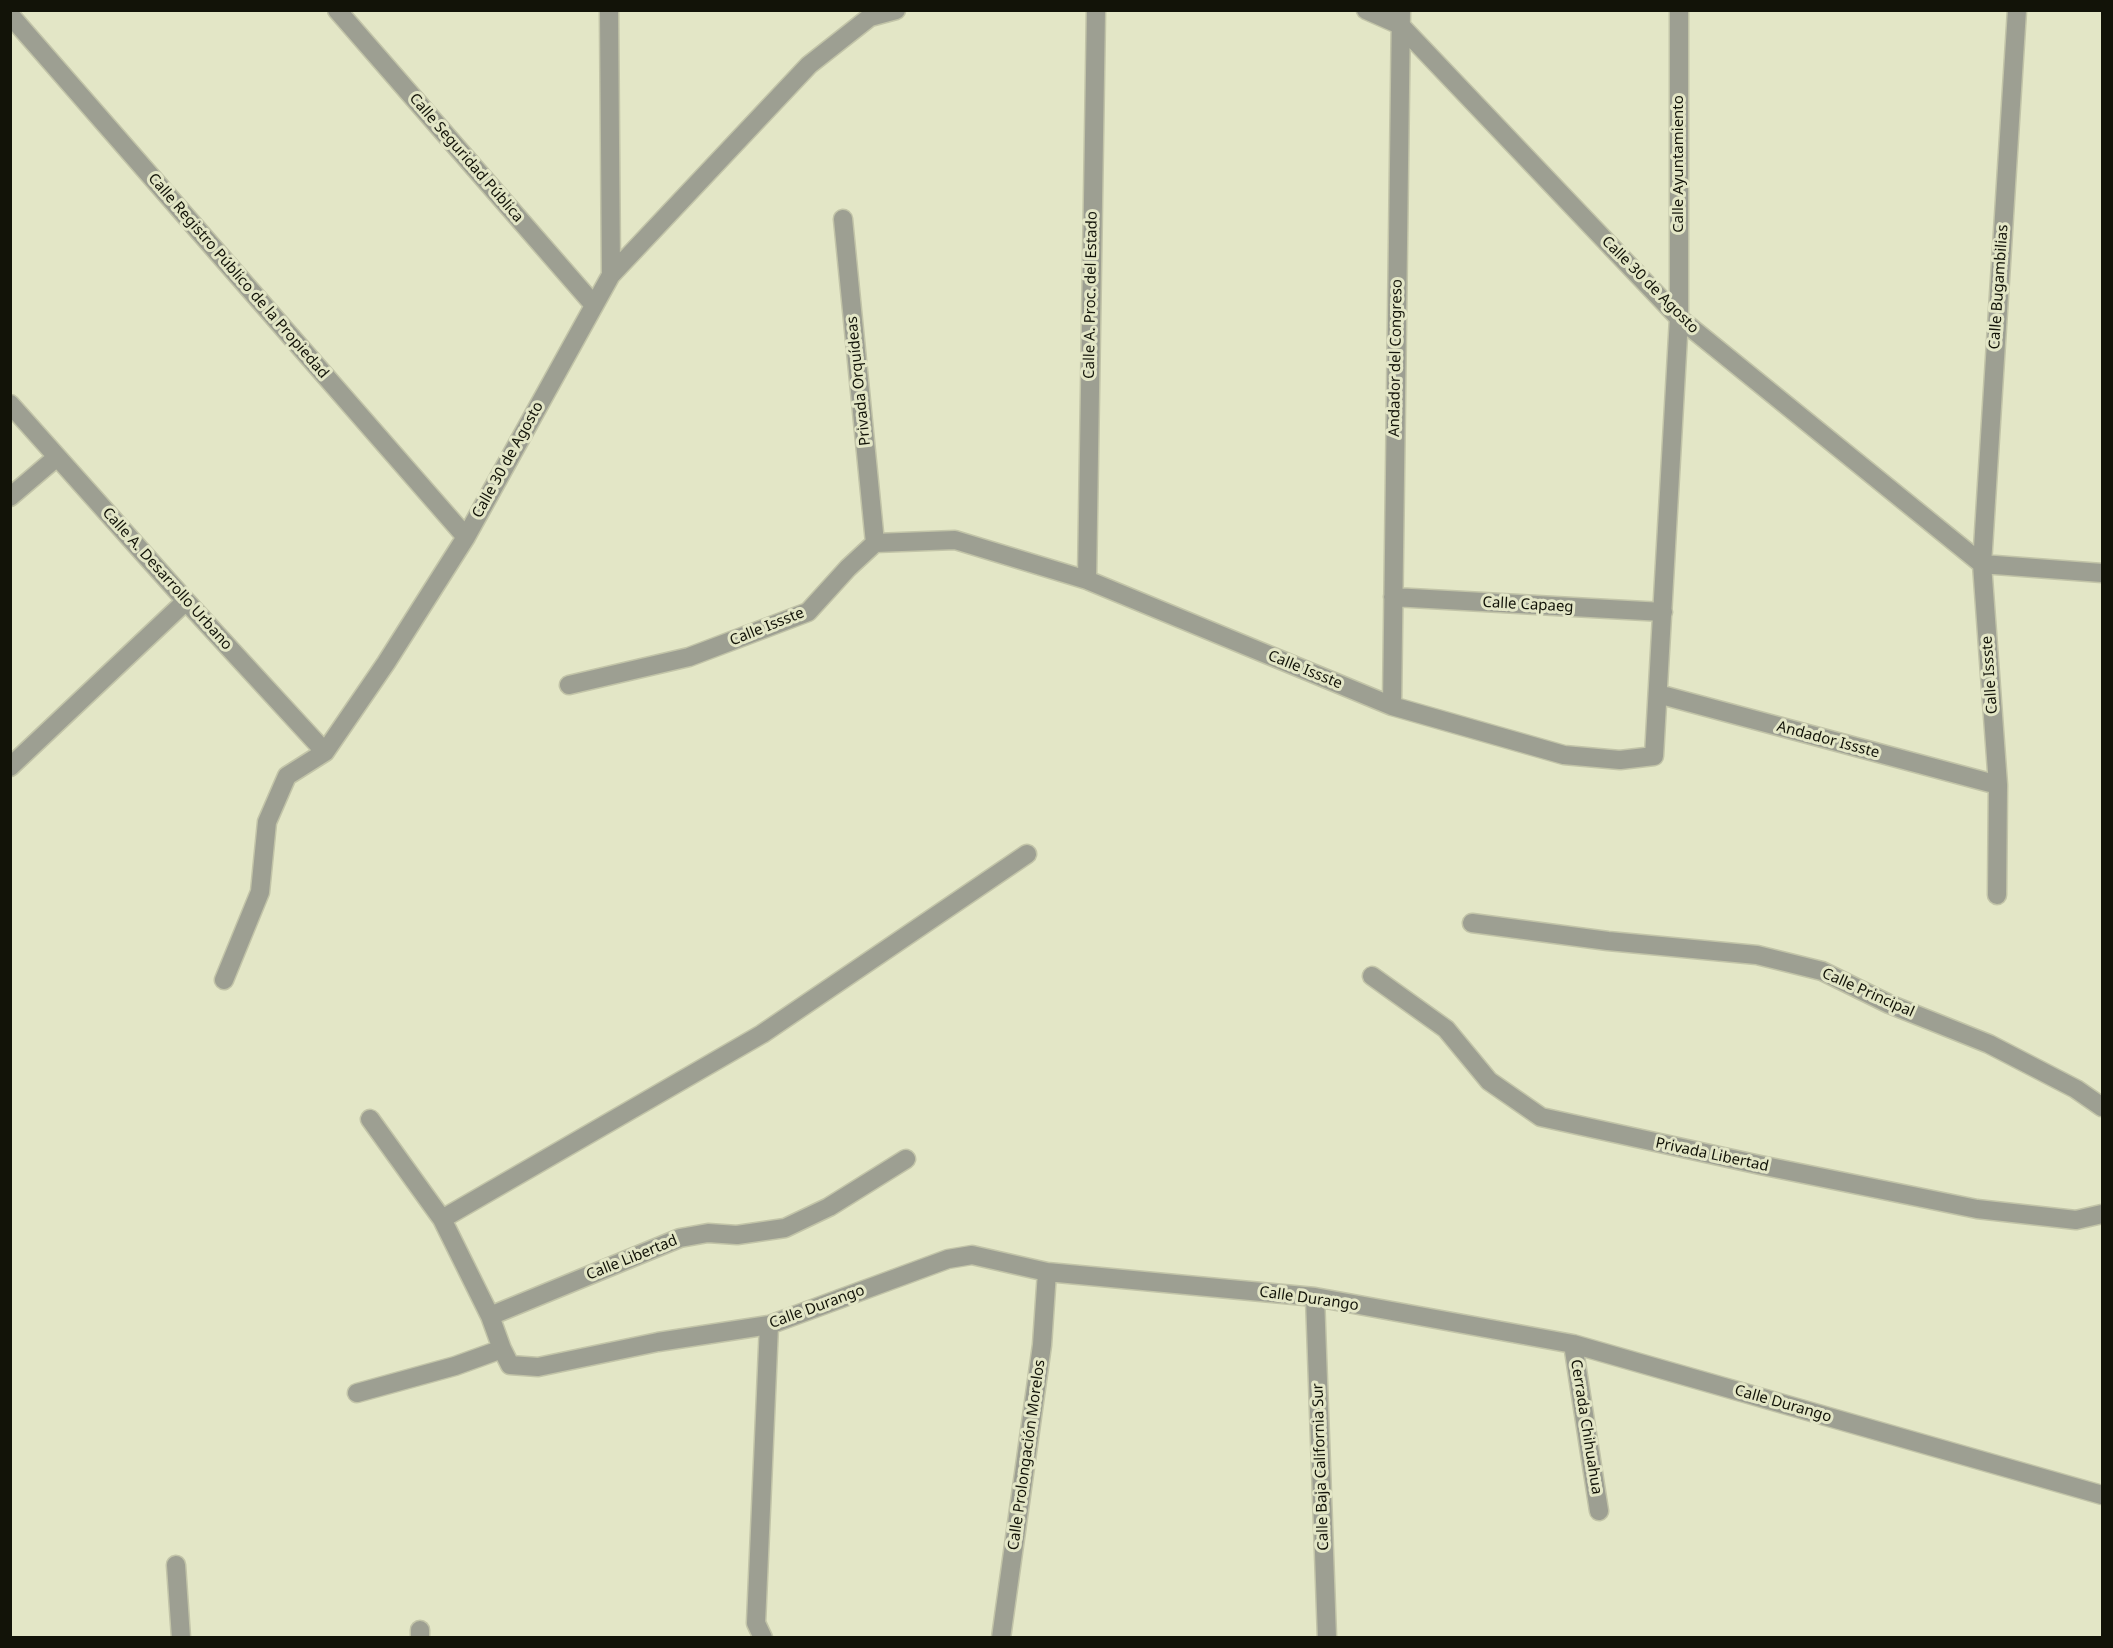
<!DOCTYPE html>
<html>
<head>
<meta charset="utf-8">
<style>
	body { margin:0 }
	#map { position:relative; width:2113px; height:1648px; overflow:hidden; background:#e3e6c6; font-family:"Noto Sans",sans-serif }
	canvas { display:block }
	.frame { position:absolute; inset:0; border:12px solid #121308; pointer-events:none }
</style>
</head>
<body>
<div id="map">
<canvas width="2113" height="1648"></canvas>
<div class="frame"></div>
</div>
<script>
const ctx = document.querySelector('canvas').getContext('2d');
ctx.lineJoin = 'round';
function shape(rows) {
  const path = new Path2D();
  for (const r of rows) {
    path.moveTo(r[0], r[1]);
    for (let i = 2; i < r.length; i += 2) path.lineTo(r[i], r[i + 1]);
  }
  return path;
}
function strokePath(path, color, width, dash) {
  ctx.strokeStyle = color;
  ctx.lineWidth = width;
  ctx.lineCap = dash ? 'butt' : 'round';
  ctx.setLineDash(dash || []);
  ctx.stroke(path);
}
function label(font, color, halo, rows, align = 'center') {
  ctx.font = font + ' "Noto Sans",sans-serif';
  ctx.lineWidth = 6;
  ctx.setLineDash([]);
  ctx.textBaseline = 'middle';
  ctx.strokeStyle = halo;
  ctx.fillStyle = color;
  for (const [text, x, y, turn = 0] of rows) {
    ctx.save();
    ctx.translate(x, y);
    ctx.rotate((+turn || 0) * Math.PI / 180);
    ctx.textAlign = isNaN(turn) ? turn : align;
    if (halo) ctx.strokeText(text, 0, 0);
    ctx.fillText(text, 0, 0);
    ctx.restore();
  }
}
const minor = shape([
	[337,10,594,305],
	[609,10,611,275],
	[1366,10,1400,25,1679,318,1982,564],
	[10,15,466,537],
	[843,219,875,543],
	[10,404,186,601,325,752],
	[10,497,57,457],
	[1982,564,2102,573],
	[1087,580,1096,10],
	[1393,597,1663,612],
	[569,685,689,657,808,612,848,568,875,543,955,540,1087,580,1392,706,1564,755,1620,760,1654,756,1679,318,1679,10],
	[1658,694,1998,785],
	[1392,706,1401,10],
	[10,767,186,601],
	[1997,895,1998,785,1982,564,2017,10],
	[1472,923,1608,941,1757,955,1822,971,1889,1004,1989,1044,2076,1089,2102,1107],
	[1372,976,1446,1029,1489,1081,1541,1117,1760,1165,1977,1209,2076,1220,2102,1214],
	[224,980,260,892,267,822,287,776,325,752,386,663,466,537,611,275,809,65,870,17,896,10],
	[370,1119,442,1219,490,1316,502,1349,510,1365,538,1367,658,1342,769,1325,948,1259,972,1255,1047,1272,1315,1297,1573,1344,2102,1495],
	[442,1219,762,1034,1027,854],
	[1315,1297,1327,1638],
	[490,1316,680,1238,708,1233,737,1235,785,1228,829,1207,906,1159],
	[1573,1344,1599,1511],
	[357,1393,455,1366,502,1349],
	[176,1565,181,1638],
	[420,1630,420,1638],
	[763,1638,756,1623,769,1325],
	[1001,1638,1042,1345,1047,1272]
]);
strokePath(minor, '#c2c4a8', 21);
strokePath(minor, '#9d9f92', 18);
label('15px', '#121308', '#e3e6c6', [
	["Calle Seguridad Pública",466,158,49],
	["Calle Ayuntamiento",1679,164,-90],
	["Calle Registro Público de la Propiedad",238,276,49],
	["Calle 30 de Agosto",1650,285,45],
	["Calle Bugambilias",1999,287,-86],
	["Calle A. Proc. del Estado",1091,295,-89],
	["Andador del Congreso",1396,358,-89],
	["Privada Orquídeas",859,381,-96],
	["Calle 30 de Agosto",508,460,-61],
	["Calle A. Desarrollo Urbano",167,579,48],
	["Calle Capaeg",1528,605,3],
	["Calle Issste",767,627,-22],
	["Calle Issste",1305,670,22],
	["Calle Issste",1990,675,-94],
	["Andador Issste",1828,740,15],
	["Calle Principal",1868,993,24],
	["Privada Libertad",1712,1155,12],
	["Calle Libertad",632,1258,-22],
	["Calle Durango",1309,1299,8],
	["Calle Durango",817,1307,-20],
	["Calle Durango",1783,1404,16],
	["Cerrada Chihuahua",1586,1427,81],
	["Calle Prolongación Morelos",1027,1455,-82],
	["Calle Baja California Sur",1321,1467,-92]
]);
</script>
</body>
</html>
